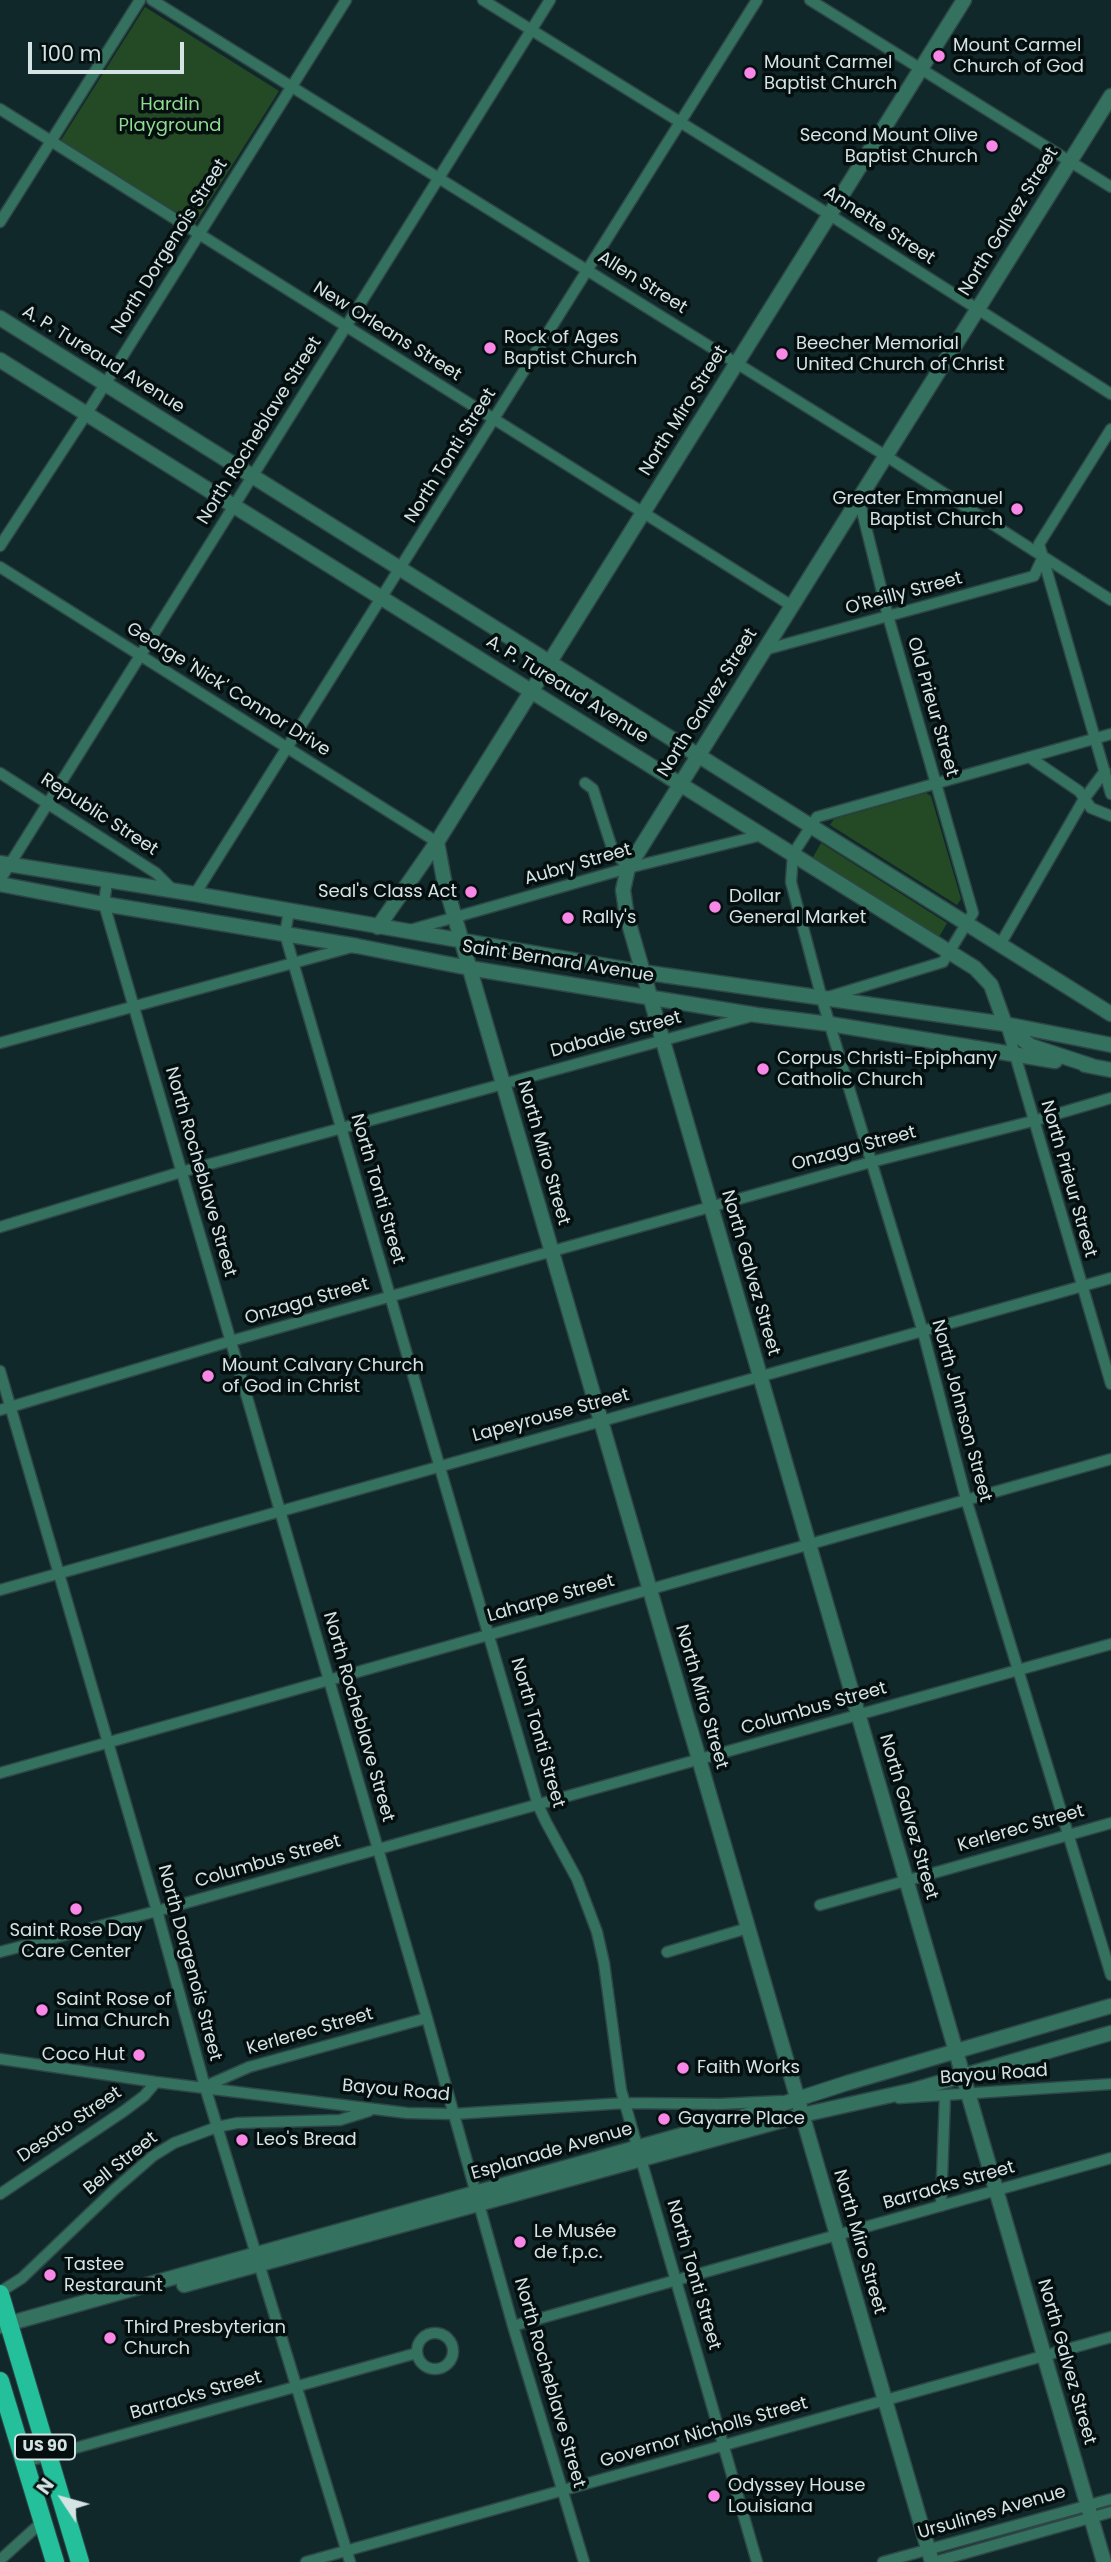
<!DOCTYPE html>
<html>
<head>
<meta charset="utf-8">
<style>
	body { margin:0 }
	#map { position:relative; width:1111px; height:2562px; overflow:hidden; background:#102829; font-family:Poppins,sans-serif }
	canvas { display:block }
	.north { position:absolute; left:28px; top:2464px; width:70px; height:70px; -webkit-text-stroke:5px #060f0f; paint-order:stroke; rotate:306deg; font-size:19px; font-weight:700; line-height:28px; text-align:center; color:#d4e3e3 }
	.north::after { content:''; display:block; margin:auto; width:24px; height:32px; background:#d4e3e3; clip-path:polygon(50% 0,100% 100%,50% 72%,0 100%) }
	.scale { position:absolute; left:28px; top:42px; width:156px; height:32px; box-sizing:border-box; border:4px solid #d4e3e3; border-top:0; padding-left:9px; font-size:21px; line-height:24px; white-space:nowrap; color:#d4e3e3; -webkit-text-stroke:5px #060f0f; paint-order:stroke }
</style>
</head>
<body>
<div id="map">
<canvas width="1111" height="2562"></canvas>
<div class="north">N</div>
<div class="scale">100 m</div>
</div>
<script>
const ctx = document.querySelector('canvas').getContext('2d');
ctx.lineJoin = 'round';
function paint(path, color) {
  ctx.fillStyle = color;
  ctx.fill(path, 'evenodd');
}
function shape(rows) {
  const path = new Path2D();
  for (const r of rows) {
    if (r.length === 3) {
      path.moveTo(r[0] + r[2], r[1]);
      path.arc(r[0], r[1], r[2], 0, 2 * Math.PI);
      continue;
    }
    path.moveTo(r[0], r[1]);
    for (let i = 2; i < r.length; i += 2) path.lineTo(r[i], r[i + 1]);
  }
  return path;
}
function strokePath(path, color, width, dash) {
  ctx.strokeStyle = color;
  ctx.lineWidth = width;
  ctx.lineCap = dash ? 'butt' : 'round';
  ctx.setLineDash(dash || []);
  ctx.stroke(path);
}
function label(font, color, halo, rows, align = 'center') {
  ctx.font = font + ' Poppins,sans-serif';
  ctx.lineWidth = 7;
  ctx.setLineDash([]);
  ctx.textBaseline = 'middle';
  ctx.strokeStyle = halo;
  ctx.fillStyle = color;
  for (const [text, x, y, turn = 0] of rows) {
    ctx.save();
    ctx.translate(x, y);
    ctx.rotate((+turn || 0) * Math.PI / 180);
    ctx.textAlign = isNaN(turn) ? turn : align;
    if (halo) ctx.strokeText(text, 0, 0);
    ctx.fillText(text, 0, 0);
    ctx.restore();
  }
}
paint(shape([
	[145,7,279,91,195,224,61,140],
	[926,793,931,796,961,899,957,905,830,825,834,819],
	[821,843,947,923,938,939,812,859]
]), '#244a25');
const minor = shape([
	[152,0,886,456,1111,600],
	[483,0,822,210,1111,394],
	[810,0,1111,187],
	[0,109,792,606],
	[0,222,140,0],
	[1111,429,1039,544,1111,794],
	[0,546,87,413,346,0],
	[0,567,437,842],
	[764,650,1034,576,1043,557],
	[1111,734,817,817,793,854,791,882,822,999,923,1332,966,1499,1111,1975],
	[1029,757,1079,791,1091,808,1111,816],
	[0,773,156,873,175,892],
	[585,783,593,789,612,848,628,868],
	[0,880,550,0],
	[107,881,104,904,427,2018,513,2326,584,2562],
	[195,894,757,0],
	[289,911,285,934,293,962,538,1805,546,1822,577,1879,597,1932,604,1963,621,2090,757,2562],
	[410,930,628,868,762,835],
	[1001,943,1084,799,1105,771],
	[828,997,943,962,973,913,888,616,859,499],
	[1006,1024,1111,1384],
	[0,1043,352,947],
	[0,1227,181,1172,752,1016],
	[0,1371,157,1911,205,2087,350,2562],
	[0,1410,231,1341,871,1162,1033,1121,1111,1098],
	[0,1590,1111,1278],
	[0,1773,1111,1459],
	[820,1905,1111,1823],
	[0,1952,157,1911,1111,1644],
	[667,1952,748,1928],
	[0,2059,156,2082,407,2113,454,2114,625,2103,720,2104,781,2101],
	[206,2086,249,2067,427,2018],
	[899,2098,1111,2084],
	[0,2194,124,2111,144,2096,156,2082],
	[941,2206,945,2096],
	[0,2292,22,2278,115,2189,153,2156,174,2143,217,2127,237,2123,340,2120,369,2111],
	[513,2326,1111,2158],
	[435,2351,18],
	[25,2462,417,2353],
	[0,2560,43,2521],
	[306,2562,1111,2337],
	[883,2562,1111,2499],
	[934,2562,1111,2512]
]);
const tertiary = shape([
	[0,318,1111,1014],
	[0,360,975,968,991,985,1005,1024,1018,1036,1031,1046,1092,1066],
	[0,863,195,894,642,972,1005,1024,1111,1045],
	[0,884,104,904,357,946,469,968,757,1015,830,1024,1055,1061],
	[378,927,437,842],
	[1085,1065,1111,1070],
	[184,2285,802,2115,914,2090,1111,2033],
	[0,2326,714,2126,847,2083,1111,2006],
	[932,2562,444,880,437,842,964,0],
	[1104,2562,627,917,623,890,628,868,1111,96]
]);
const primary = shape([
	[0,2294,80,2562],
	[0,2381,55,2562]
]);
strokePath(minor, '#2f4647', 13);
strokePath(tertiary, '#2f4647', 17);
strokePath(primary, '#2f4647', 20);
strokePath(minor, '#34725f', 10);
strokePath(tertiary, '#34725f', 14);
strokePath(primary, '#23c09b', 18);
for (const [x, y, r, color] of [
	[939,56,7,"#f987e8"],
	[750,73,7,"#f987e8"],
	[992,146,7,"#f987e8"],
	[490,348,7,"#f987e8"],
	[782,354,7,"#f987e8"],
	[1017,509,7,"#f987e8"],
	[471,892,7,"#f987e8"],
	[715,907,7,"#f987e8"],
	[568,918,7,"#f987e8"],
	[763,1069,7,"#f987e8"],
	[208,1376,7,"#f987e8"],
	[76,1909,7,"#f987e8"],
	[42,2010,7,"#f987e8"],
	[139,2055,7,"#f987e8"],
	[683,2068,7,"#f987e8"],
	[664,2119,7,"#f987e8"],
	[242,2140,7,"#f987e8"],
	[520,2242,7,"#f987e8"],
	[50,2275,7,"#f987e8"],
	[110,2338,7,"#f987e8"],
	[714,2496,7,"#f987e8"]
]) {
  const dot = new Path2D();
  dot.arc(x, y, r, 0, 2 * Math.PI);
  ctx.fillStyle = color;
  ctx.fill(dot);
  strokePath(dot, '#060f0f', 2.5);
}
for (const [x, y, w] of [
	[45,2447,60]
]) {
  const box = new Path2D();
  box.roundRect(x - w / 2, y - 12.5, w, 25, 5);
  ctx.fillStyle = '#060f0f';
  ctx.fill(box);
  strokePath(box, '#d4e3e3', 2);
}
label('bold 16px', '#d4e3e3', null, [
	["US 90",45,2447]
]);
label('18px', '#d4e3e3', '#060f0f', [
	["Mount Carmel",953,46],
	["Church of God",953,67],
	["Mount Carmel",764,63],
	["Baptist Church",764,84],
	["Second Mount Olive",978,136,"right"],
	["Baptist Church",978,157,"right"],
	["Rock of Ages",504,338],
	["Baptist Church",504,359],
	["Beecher Memorial",796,344],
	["United Church of Christ",796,365],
	["Greater Emmanuel",1003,499,"right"],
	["Baptist Church",1003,520,"right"],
	["Seal's Class Act",457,892,"right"],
	["Dollar",729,897],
	["General Market",729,918],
	["Rally's",582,918],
	["Corpus Christi-Epiphany",777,1059],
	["Catholic Church",777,1080],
	["Mount Calvary Church",222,1366],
	["of God in Christ",222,1387],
	["Saint Rose Day",76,1931,"center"],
	["Care Center",76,1952,"center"],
	["Saint Rose of",56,2000],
	["Lima Church",56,2021],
	["Coco Hut",125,2055,"right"],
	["Faith Works",697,2068],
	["Gayarre Place",678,2119],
	["Leo's Bread",256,2140],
	["Le Musée",534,2232],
	["de f.p.c.",534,2253],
	["Tastee",64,2265],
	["Restaraunt",64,2286],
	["Third Presbyterian",124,2328],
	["Church",124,2349],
	["Odyssey House",728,2486],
	["Louisiana",728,2507]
], 'left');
label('18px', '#8fdb90', '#060f0f', [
	["Hardin",170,105],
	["Playground",170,126]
]);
label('18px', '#d4e3e3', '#060f0f', [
	["North Galvez Street",1009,222,-58],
	["Annette Street",879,226,33],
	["North Dorgenois Street",170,247,-58],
	["Allen Street",642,283,32],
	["New Orleans Street",387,332,32],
	["A. P. Tureaud Avenue",103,360,32],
	["North Miro Street",684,411,-58],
	["North Rocheblave Street",260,431,-58],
	["North Tonti Street",451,456,-58],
	["O'Reilly Street",904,594,-15],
	["George 'Nick' Connor Drive",228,690,32],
	["A. P. Tureaud Avenue",567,690,32],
	["North Galvez Street",708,703,-58],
	["Old Prieur Street",932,707,74],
	["Republic Street",99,815,33],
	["Aubry Street",578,865,-16],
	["Saint Bernard Avenue",558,962,9],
	["Dabadie Street",616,1035,-15],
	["Onzaga Street",854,1149,-15],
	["North Miro Street",543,1153,74],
	["North Rocheblave Street",200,1172,74],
	["North Prieur Street",1068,1179,74],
	["North Tonti Street",377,1189,74],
	["North Galvez Street",750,1273,74],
	["Onzaga Street",307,1302,-16],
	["North Johnson Street",961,1411,75],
	["Lapeyrouse Street",551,1416,-15],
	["Laharpe Street",551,1599,-16],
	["North Miro Street",701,1697,74],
	["Columbus Street",814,1709,-16],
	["North Rocheblave Street",358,1717,74],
	["North Tonti Street",537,1733,74],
	["North Galvez Street",908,1817,74],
	["Kerlerec Street",1021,1829,-16],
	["Columbus Street",268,1862,-16],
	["North Dorgenois Street",189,1963,75],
	["Kerlerec Street",310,2032,-16],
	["Bayou Road",994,2075,-4],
	["Bayou Road",396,2091,5],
	["Desoto Street",70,2125,-34],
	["Esplanade Avenue",552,2152,-16],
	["Bell Street",121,2164,-39],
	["Barracks Street",949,2186,-16],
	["North Miro Street",859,2242,74],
	["North Tonti Street",693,2275,74],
	["North Galvez Street",1066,2362,74],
	["North Rocheblave Street",549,2383,74],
	["Barracks Street",196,2396,-16],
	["Governor Nicholls Street",704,2433,-16],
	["Ursulines Avenue",992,2513,-16]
]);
</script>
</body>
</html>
